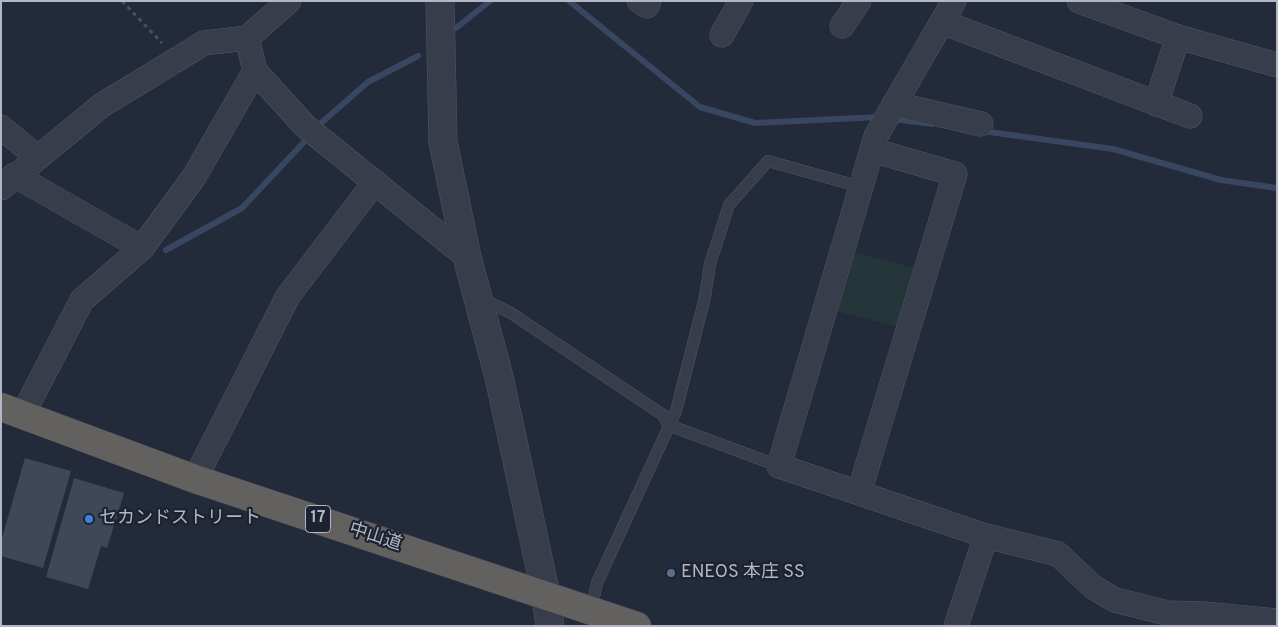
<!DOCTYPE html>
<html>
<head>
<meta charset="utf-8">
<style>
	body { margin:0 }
	#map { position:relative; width:1278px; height:627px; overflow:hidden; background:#232a39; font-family:Overpass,sans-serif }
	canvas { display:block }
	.frame { position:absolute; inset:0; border:2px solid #b2b7c6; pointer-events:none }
</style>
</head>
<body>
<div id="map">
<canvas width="1278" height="627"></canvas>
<div class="frame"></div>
</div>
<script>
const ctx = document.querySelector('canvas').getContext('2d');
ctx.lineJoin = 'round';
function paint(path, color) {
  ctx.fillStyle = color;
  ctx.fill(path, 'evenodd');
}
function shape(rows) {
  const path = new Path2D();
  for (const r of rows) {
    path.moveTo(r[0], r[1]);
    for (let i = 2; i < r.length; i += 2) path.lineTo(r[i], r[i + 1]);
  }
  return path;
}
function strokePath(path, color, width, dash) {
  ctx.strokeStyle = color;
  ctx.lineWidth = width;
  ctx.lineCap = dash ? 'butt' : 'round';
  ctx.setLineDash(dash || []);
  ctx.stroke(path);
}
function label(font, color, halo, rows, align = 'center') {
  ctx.font = font + ' Overpass,"Noto Sans JP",sans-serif';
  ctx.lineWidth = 4.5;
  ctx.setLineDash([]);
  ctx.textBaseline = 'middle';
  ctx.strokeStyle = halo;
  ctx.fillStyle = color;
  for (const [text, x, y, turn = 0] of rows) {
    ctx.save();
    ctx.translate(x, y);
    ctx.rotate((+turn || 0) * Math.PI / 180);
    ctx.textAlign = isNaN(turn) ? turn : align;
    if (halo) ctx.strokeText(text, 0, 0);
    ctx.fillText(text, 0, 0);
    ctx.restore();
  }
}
paint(shape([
	[848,251,918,269,902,328,832,310]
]), '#25363a');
strokePath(shape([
	[569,1,700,107,755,123,880,117],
	[456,28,490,1],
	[893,119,932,124],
	[320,124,368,82,418,56],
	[982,131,1113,149,1221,180,1277,188],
	[166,250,242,208,305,141]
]), '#394662', 6);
paint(shape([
	[25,458,71,471,43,568,1,556,1,541],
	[74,478,124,493,107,548,101,546,88,589,46,577]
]), '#3f4859');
const service = shape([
	[480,298,511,313,663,415,668,425,779,466],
	[591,611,597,583,676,411,705,297,710,264,729,205,768,161,861,187]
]);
const minor = shape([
	[639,1,647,6,649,1],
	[954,1,876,136,779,466,986,536,1058,554,1093,587,1115,600,1167,613,1204,614,1277,621],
	[1079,1,1178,37,1277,65],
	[942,22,1190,116],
	[842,26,859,1],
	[722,35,741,1],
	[247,38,255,71,305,126,467,257],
	[894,104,981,124],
	[1156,104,1178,37],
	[1,127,37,157],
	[14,175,142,248],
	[1,188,102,105,204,43,247,38,289,1],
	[23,414,82,300,142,248,194,177,255,71],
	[195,479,288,296,375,182],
	[859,493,955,174,872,150],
	[956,626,986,536]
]);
const tertiary = shape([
	[440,1,443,142,467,257,499,377,546,595,550,626]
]);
const trunk = shape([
	[1,407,195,479,637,626]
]);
strokePath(service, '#525765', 12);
strokePath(minor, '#525765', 25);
strokePath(tertiary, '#525765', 29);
strokePath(trunk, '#424755', 29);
strokePath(shape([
	[122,1,162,43]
]), '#435358', 3, [4, 4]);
strokePath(service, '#373d4a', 11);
strokePath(minor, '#373d4a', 24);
strokePath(tertiary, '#373d4a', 28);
strokePath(trunk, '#62615f', 28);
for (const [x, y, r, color] of [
	[89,519,5,"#3f7fe0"],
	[671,573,5,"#5c6f8a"]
]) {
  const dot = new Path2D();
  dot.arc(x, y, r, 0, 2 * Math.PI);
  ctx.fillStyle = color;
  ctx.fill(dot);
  strokePath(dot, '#1c222e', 2);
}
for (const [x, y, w] of [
	[318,519,25]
]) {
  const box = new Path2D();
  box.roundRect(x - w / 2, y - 13.5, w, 27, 4);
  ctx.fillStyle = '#1c222e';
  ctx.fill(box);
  strokePath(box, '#b2b7c6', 1);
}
label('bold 16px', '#b2b7c6', null, [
	["17",318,519]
]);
label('18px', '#b2b7c6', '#1c222e', [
	["セカンドストリート",99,519],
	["ENEOS 本庄 SS",681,573]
], 'left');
label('18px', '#b2b7c6', '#1c222e', [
	["中山道",375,538,18]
]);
</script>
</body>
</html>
